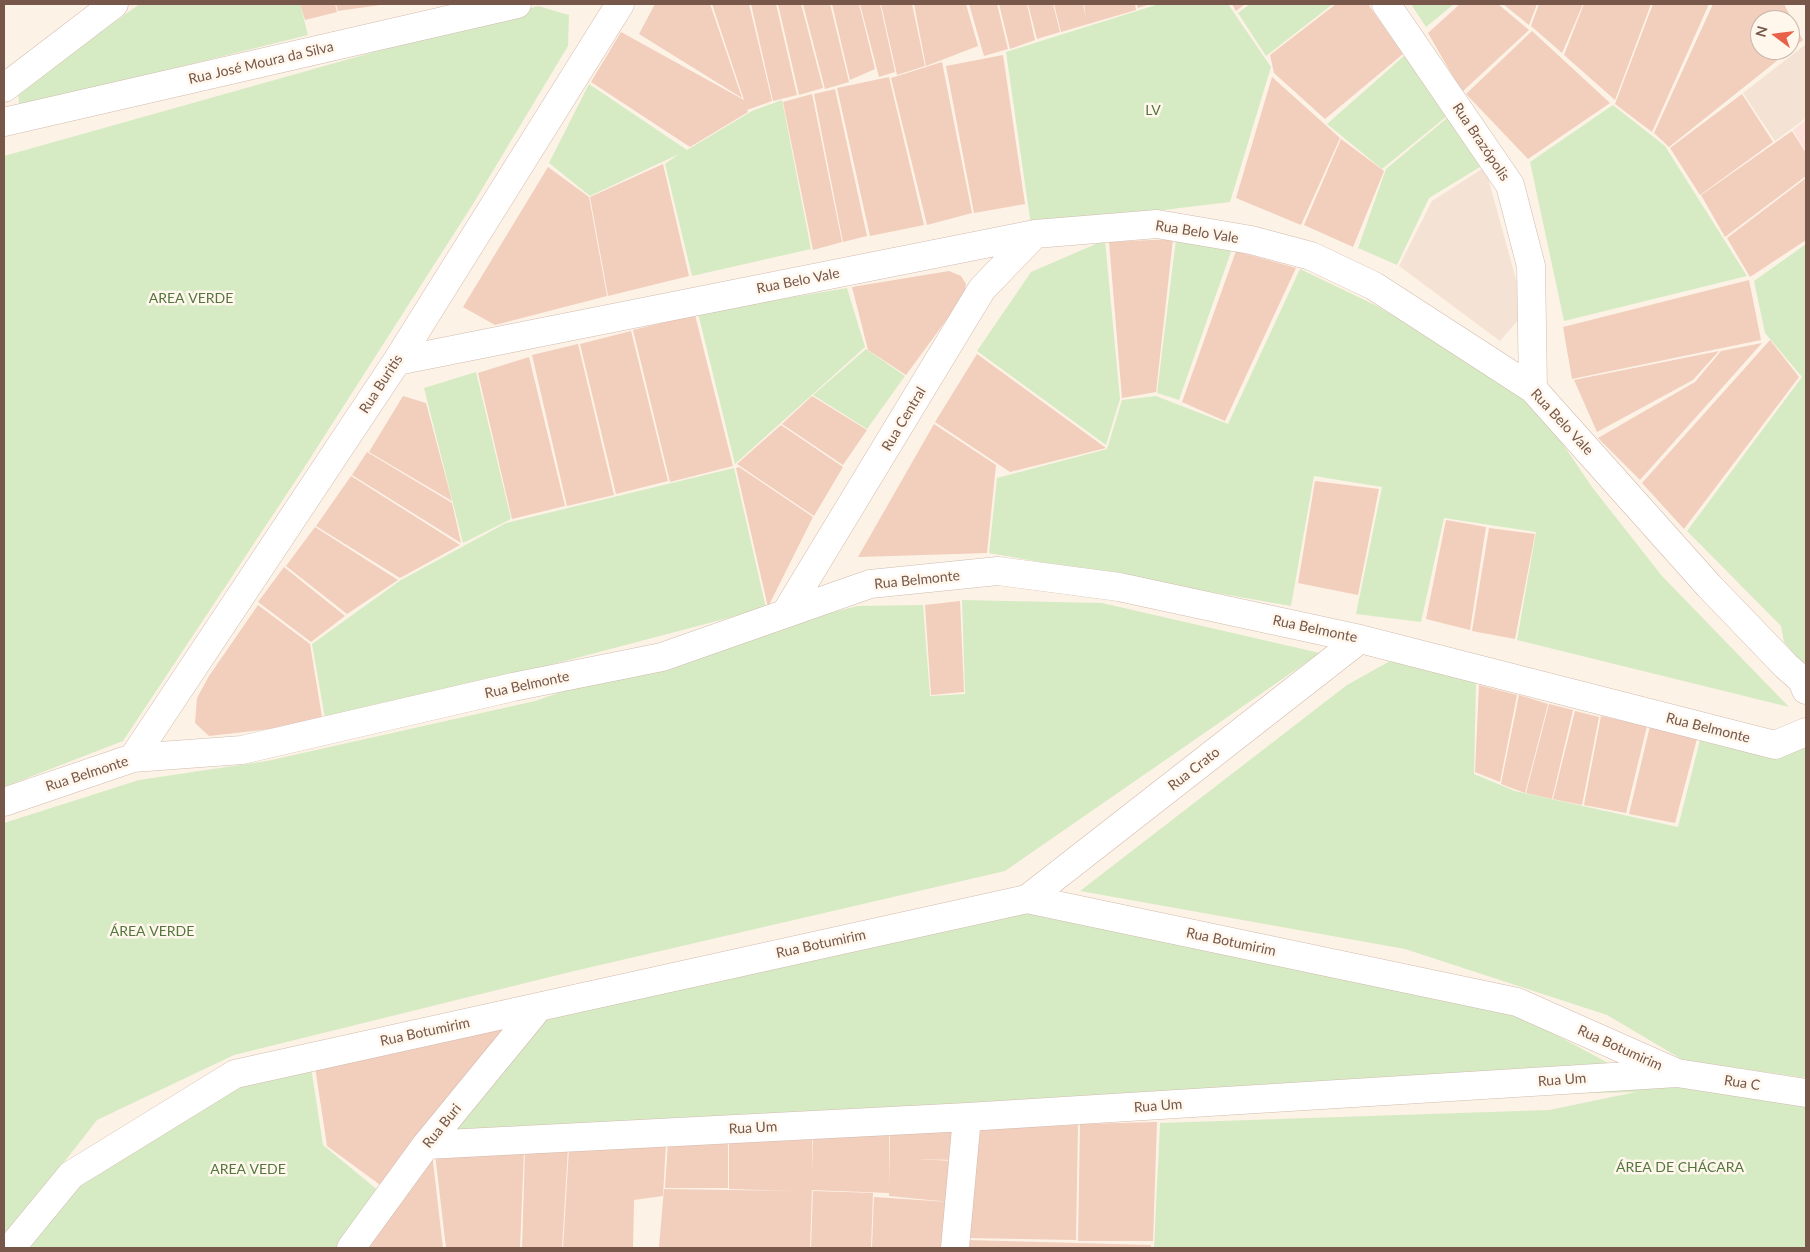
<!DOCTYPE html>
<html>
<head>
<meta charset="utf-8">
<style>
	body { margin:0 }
	#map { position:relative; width:1810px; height:1252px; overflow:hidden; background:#fdf2e6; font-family:Lato,sans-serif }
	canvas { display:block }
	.frame { position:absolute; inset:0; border:5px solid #76574a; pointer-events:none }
	.north { position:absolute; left:1750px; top:10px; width:50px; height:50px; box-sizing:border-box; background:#fff6ec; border:1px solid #c8b6ab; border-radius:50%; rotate:285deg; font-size:14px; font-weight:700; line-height:20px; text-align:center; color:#76574a }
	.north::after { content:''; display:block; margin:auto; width:18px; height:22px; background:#e8614a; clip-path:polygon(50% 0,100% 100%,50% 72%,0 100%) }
</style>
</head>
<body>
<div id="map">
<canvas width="1810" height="1252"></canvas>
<div class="frame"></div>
<div class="north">N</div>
</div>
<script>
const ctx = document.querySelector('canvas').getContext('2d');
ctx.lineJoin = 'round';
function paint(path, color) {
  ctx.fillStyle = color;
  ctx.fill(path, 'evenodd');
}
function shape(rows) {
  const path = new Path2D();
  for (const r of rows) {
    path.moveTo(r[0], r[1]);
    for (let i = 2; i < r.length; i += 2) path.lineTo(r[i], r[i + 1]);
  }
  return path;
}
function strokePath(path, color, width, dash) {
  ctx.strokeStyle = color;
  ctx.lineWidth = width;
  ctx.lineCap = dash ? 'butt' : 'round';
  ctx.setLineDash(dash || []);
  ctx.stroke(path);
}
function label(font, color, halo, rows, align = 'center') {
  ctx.font = font + ' Lato,sans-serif';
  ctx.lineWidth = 5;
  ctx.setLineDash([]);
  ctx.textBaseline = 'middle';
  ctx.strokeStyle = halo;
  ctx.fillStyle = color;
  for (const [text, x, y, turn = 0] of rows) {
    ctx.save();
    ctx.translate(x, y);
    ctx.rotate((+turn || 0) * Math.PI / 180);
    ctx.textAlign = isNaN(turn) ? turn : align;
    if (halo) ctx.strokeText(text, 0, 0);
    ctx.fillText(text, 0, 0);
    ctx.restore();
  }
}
paint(shape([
	[1806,44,1806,118,1775,141,1743,93],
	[1485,167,1525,312,1500,341,1399,266,1432,201]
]), '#f4e3d4');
paint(shape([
	[1806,120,1806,152,1793,130]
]), '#fde1da');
paint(shape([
	[140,4,300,4,308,35,19,107,18,89],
	[1159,4,1228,4,1271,67,1230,202,1031,226,1006,52],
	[1250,4,1333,4,1266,56,1238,13],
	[1411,4,1454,4,1426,27],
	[538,6,569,15,568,46,473,204,302,471,123,741,4,787,4,156],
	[1404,56,1452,112,1382,169,1327,124],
	[589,84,687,150,752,111,782,100,811,249,692,276,665,164,679,154,590,196,549,163],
	[1613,105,1665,146,1747,276,1564,321,1530,162],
	[1453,113,1485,164,1429,198,1397,265,1358,248,1386,169],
	[1176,239,1232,249,1179,400,1157,393],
	[1105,240,1120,399,1106,445,977,351,1031,272],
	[1806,244,1806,669,1784,642,1781,626,1687,531,1802,377,1765,333,1754,281],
	[1300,269,1377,306,1533,400,1592,487,1662,576,1789,707,1517,640,1536,532,1444,518,1421,622,1356,614,1382,487,1314,476,1291,606,989,553,997,478,1107,449,1122,400,1156,396,1228,424],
	[847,288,865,347,735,464,698,313],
	[866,349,905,376,867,429,813,395],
	[476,372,511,519,463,543,424,388],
	[734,468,766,608,326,724,312,644,401,580,506,523],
	[962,600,1102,603,1320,653,1005,871,570,972,234,1055,97,1120,4,1239,4,823,139,780,267,761,535,701,662,657,857,606,923,605,930,696,965,694],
	[1390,661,1429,667,1476,683,1474,774,1515,791,1678,827,1701,736,1806,745,1806,1078,1683,1060,1607,1015,1405,949,1080,891,1347,685],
	[1028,910,1513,1012,1655,1088,1678,1084,1806,1104,1806,1248,1154,1248,1160,1123,1549,1110,1636,1092,1003,1108,450,1133,544,1016],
	[311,1067,323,1145,380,1192,339,1248,22,1248,77,1181,239,1083]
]), '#d6ebc4');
paint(shape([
	[300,4,335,4,337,12,305,20],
	[336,4,380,4,380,5,338,11],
	[655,4,710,4,742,98,639,34],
	[712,4,749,4,772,101,747,110,748,112,690,147,591,82,621,32,744,100],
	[751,4,776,4,797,95,773,101],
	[778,4,801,4,823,88,799,95],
	[803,4,830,4,849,82,825,89],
	[832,4,859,4,875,69,850,80],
	[860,4,880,4,895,72,879,77],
	[881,4,912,4,925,66,897,75],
	[914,4,966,4,978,46,926,66],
	[969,4,997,4,1008,49,984,56],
	[999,4,1027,4,1035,40,1010,49],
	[1028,4,1053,4,1060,32,1037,39],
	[1054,4,1083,4,1086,20,1084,4,1135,4,1136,10,1061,32],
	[1137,4,1150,4,1138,8],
	[1232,4,1245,4,1236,11],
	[1336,4,1368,4,1403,54,1325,119,1274,73,1270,55],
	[1460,4,1498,4,1529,30,1462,92,1428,33],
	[1503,4,1537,4,1529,25],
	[1539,4,1583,4,1562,53,1531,26],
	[1584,4,1651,4,1615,100,1564,55],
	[1653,4,1709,4,1652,132,1615,104],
	[1713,4,1784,4,1803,40,1669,147,1654,133],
	[1760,20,1790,20,1790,50,1760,50],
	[1532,31,1610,103,1528,159,1466,94],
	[1003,55,1025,204,974,213,946,66],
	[942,62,972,213,927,225,891,78],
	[889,77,924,225,870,236,837,88],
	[1272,77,1340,138,1301,225,1236,198],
	[835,89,867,236,843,242,814,94],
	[812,94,842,242,813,250,783,102],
	[1742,94,1773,142,1700,195,1670,148],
	[1792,131,1806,153,1806,176,1725,237,1701,195],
	[1341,139,1384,171,1353,247,1304,225],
	[663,164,689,276,608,296,590,197],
	[548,167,589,197,607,296,495,325,463,307],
	[1806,178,1806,240,1750,277,1727,238],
	[1173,239,1156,392,1122,398,1109,242],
	[1236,251,1296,268,1225,421,1182,402],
	[949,271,961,276,966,284,964,296,906,375,868,350,852,287],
	[1749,280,1761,340,1572,379,1563,327],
	[695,315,733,466,670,482,633,330],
	[631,331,668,481,616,494,580,344],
	[1770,340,1799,377,1684,529,1642,483],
	[1762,343,1640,480,1598,438,1695,382,1721,351],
	[578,344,614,495,567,506,532,355],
	[1719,351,1693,380,1597,432,1574,380],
	[977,354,1106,448,1010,472,935,422],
	[529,357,565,506,512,519,478,373],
	[403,396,426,403,452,501,369,452],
	[812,396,867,430,843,465,782,424],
	[934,424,996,465,987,553,858,557],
	[781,425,843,467,814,516,737,464],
	[367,452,452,503,461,543,352,475],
	[739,467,813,517,768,607,736,468],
	[351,476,460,545,400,578,316,526],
	[1315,481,1379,489,1358,595,1298,583],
	[1446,520,1486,527,1470,630,1426,619],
	[315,527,398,580,347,614,286,566],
	[1489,528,1535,534,1515,639,1472,631],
	[284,567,345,616,311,642,258,602],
	[960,601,964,692,931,695,925,605],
	[258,605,310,644,323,723,209,736,195,723,197,698,209,676],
	[1479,685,1517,695,1500,782,1475,772],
	[1519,695,1548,704,1525,793,1501,784],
	[1549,704,1573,710,1552,799,1526,793],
	[1575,711,1599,717,1582,805,1553,799],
	[1601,716,1647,726,1626,813,1584,805],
	[1650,726,1698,735,1675,823,1629,814],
	[511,1024,383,1187,327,1146,315,1067],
	[1157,1122,1153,1241,1078,1241,1080,1124],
	[1078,1125,1076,1240,967,1238,976,1127],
	[956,1128,953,1160,915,1159,953,1161,950,1202,889,1196,889,1193,812,1190,810,1248,659,1247,664,1189,795,1191,729,1189,729,1140,812,1136,812,1172,813,1135,889,1132,889,1189,890,1132],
	[728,1140,728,1188,665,1188,668,1142],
	[666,1143,663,1196,634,1200,633,1248,563,1248,569,1148],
	[568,1148,562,1248,522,1248,525,1150],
	[524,1151,520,1248,446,1248,435,1154],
	[432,1153,443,1248,363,1248],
	[813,1191,873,1193,871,1248,811,1248],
	[874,1197,949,1202,946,1248,872,1248],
	[967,1240,1151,1245,1151,1248,966,1248]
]), '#f2cebd');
const street = shape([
	[1386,4,1510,185,1531,266,1533,389],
	[4,88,114,4],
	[4,122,517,4],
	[397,361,1035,234,1157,224,1251,240,1311,256,1374,286,1533,389,1709,586,1786,666,1802,680,1806,690],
	[785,614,982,289,1035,234],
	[133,758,397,361,620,4],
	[4,802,133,758,242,750,513,687,662,657,870,584,998,571,1119,587,1360,639,1775,745,1806,732],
	[1027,899,1360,639],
	[426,1145,967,1117,1677,1073,1806,1093],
	[11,1248,71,1175,235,1074,1027,899,1517,1002,1677,1073],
	[351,1248,426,1145,539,1007],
	[955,1248,967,1117]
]);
strokePath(street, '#d1bbae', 29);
strokePath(street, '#fff', 28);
label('14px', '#76574a', '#fff6ec', [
	["Rua José Moura da Silva",261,63,-13],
	["Rua Brazópolis",1481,142,56],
	["Rua Belo Vale",1197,232,9],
	["Rua Belo Vale",798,281,-11],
	["Rua Buritis",381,384,-57],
	["Rua Central",904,419,-59],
	["Rua Belo Vale",1562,422,47],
	["Rua Belmonte",917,580,-6],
	["Rua Belmonte",1315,629,12],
	["Rua Belmonte",527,685,-12],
	["Rua Belmonte",1708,728,14],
	["Rua Crato",1194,769,-38],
	["Rua Belmonte",87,774,-18],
	["Rua Botumirim",1231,942,12],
	["Rua Botumirim",821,944,-12],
	["Rua Botumirim",425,1032,-12],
	["Rua Botumirim",1620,1048,24],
	["Rua Um",1562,1080,-4],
	["Rua C",1742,1083,9],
	["Rua Um",1158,1106,-4],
	["Rua Buri",442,1126,-51],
	["Rua Um",753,1128,-3]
]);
label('14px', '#53763f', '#fff6ec', [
	["LV",1153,110],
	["AREA VERDE",191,298],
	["ÁREA VERDE",152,931],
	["ÁREA DE CHÁCARA",1680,1167],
	["AREA VEDE",248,1169]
]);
</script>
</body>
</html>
